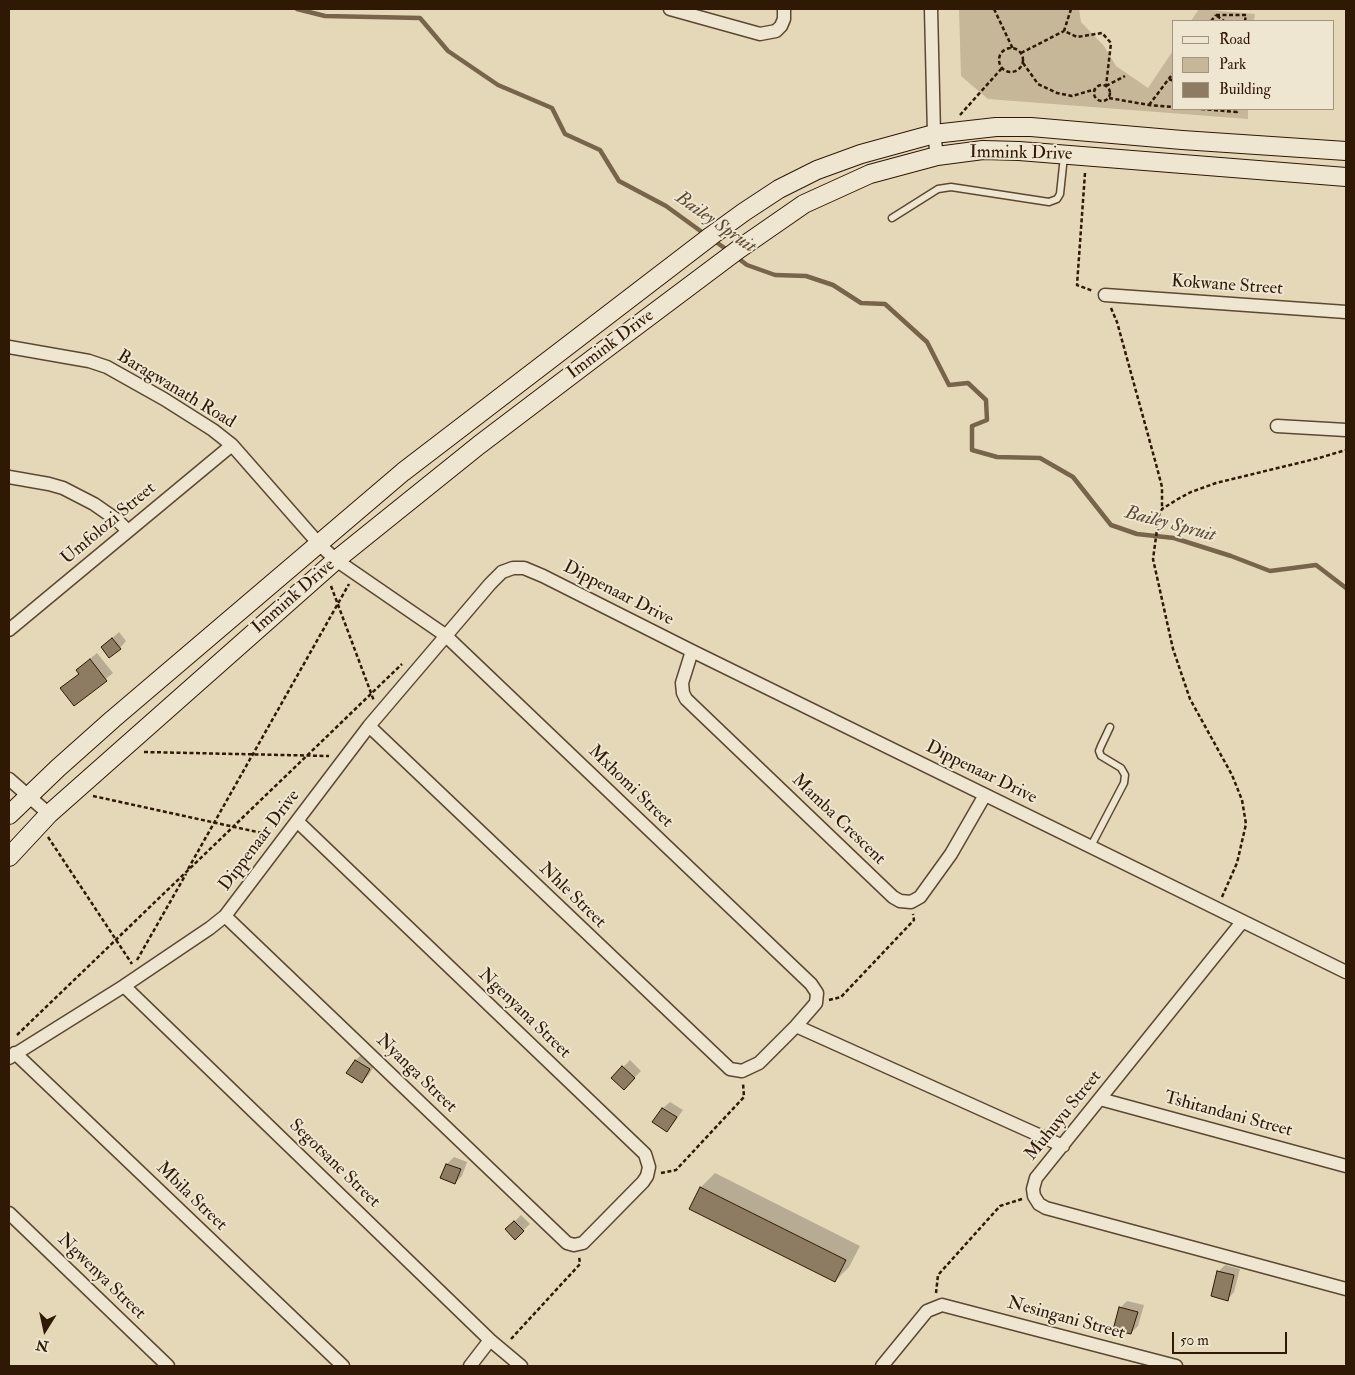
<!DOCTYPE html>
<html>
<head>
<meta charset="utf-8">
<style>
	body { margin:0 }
	#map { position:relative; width:1355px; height:1375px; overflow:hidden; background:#e5d8b8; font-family:"IM FELL Double Pica",serif }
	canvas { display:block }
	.frame { position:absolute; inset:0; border:10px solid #2f1804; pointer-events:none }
	.legend { position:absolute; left:1172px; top:20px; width:162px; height:90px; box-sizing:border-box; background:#eee6d1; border:1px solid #a2947f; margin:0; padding:6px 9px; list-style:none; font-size:15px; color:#2f1804 }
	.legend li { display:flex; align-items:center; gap:10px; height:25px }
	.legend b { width:25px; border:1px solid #a2947f }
	.north { position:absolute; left:20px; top:1305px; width:50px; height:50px; -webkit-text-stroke:4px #eee6d1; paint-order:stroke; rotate:190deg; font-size:14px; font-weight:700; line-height:20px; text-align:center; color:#2f1804 }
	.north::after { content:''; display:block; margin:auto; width:18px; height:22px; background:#2f1804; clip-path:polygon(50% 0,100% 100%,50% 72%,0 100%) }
	.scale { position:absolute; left:1172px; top:1332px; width:115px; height:22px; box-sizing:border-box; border:2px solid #2f1804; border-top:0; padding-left:6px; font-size:15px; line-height:18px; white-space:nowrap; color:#2f1804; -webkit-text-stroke:4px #eee6d1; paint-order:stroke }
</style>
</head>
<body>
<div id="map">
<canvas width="1355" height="1375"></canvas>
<div class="frame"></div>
<ul class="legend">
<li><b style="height:6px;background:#eee6d1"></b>Road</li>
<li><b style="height:14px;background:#c6b799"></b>Park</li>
<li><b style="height:14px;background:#8e7c62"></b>Building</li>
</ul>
<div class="north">N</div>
<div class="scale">50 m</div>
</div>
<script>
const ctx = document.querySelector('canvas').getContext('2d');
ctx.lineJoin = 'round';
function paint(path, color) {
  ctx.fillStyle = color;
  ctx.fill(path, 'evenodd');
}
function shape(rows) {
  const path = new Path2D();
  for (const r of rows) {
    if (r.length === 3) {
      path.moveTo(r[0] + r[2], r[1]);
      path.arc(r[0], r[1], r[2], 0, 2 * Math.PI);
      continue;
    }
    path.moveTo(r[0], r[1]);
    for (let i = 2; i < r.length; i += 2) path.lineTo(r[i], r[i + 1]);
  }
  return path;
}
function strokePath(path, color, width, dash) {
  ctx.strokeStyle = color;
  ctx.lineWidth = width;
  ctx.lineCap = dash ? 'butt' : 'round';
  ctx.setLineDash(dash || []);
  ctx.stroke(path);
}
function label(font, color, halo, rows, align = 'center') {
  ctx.font = font + ' "IM FELL Double Pica",serif';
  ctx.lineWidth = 4;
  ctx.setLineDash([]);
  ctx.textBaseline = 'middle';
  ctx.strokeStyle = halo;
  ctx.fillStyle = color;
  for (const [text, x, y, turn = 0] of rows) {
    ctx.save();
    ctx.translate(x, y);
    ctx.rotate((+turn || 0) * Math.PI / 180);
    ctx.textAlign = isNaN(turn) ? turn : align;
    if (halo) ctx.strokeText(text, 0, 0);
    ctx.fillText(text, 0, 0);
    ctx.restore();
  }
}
paint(shape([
	[959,9,1079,9,1081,22,1104,46,1116,66,1148,88,1174,49,1174,109,1248,109,1248,119,988,99,961,76],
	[1199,9,1255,14,1254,21,1191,21]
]), '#c6b799');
paint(shape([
	[119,632,126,641,120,648,109,641],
	[97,653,113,673,75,704,62,688,80,673,85,663],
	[362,1054,376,1062,369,1075,362,1081,356,1060],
	[630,1060,641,1071,624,1088,613,1078],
	[670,1102,683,1110,674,1123,667,1130,663,1108],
	[454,1157,467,1162,462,1176,455,1183,442,1178,447,1164],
	[715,1173,860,1246,849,1267,835,1281,690,1208,701,1187],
	[521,1215,530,1224,515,1238,507,1229],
	[1225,1265,1240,1269,1234,1292,1228,1299,1218,1272],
	[1127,1301,1144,1305,1138,1326,1131,1333,1120,1308]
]), '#0003');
strokePath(shape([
	[297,9,325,16,420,18,448,51,498,85,552,108,565,134,600,150,619,181,666,206,706,235],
	[713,240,729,251],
	[735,256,747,265,775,275,806,276,833,285,861,303,885,304,927,342,949,385,968,383,986,400,987,420,972,426,972,450,997,457,1040,458,1073,477,1111,525,1137,534,1174,538,1231,556,1270,571,1316,565,1346,588]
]), '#77644b', 4.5);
const building = shape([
	[112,638,121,649,109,658,101,647,112,638],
	[90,659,107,681,74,706,60,688,79,674,76,670,90,659],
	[355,1060,370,1069,362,1083,346,1073,355,1060],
	[622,1066,635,1078,624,1090,611,1078,622,1066],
	[662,1108,677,1117,667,1132,652,1122,662,1108],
	[446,1164,461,1169,455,1184,440,1178,446,1164],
	[700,1187,846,1260,835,1282,689,1209,700,1187],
	[514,1221,524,1231,515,1240,505,1229,514,1221],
	[1217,1271,1234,1275,1228,1301,1211,1296,1217,1271],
	[1119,1307,1138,1312,1131,1334,1113,1330,1119,1307]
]);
paint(building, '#8e7c62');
strokePath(building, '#2f1804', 1);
const service = shape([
	[892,218,938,189,951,187,1049,202,1057,199,1060,194,1064,156],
	[1091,846,1124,783,1125,775,1121,768,1101,756,1099,751,1101,746,1110,727]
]);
const minor = shape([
	[670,9,760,34,776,31,781,26,784,19,784,9],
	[931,9,934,134,937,156],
	[1105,295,1346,312],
	[9,347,89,361,107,367,164,399,213,430,232,445,319,544,336,560,445,635,811,984,817,993,816,1003,796,1026,759,1063,742,1071,730,1069,369,726],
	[1277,426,1346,430],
	[9,477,49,484,63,488,94,504,117,520,128,531],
	[9,630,232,445],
	[692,651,682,683,683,693,686,699,893,897,900,901,911,902,920,897,951,854,985,795],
	[9,779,49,814],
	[225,916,567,1243,574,1245,583,1243,643,1182,647,1176,649,1167,645,1154,297,821],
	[1242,922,1036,1178,1033,1189,1034,1196,1039,1204,1046,1208,1346,1289],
	[124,986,490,1340,521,1366],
	[796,1026,1063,1146],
	[15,1053,343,1366],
	[9,1058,124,986,210,928,225,916,369,726,490,584,502,572,513,568,524,568,543,576,692,651,1346,972],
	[1100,1099,1346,1166],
	[9,1213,168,1366],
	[470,1366,490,1340],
	[882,1366,927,1311,942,1305,1176,1366]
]);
const secondary = shape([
	[9,815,58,768,113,719,403,472,711,236,744,212,779,189,817,170,861,154,934,134,996,127,1031,127,1182,140,1346,151],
	[9,857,49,814,336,560,479,445,595,357,739,249,804,204,870,174,937,156,983,150,1019,151,1346,177]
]);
strokePath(service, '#5c4831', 9);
strokePath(minor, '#5c4831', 15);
strokePath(secondary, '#2f1804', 20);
strokePath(shape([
	[994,9,1013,49],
	[1071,9,1064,31,1077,37,1102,33,1111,43,1106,86],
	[1216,15,1246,15,1245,21],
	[1217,16,1224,21],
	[1211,21,1216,15],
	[1011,60,12],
	[1021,53,1064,31],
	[1023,63,1038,84,1057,93,1072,96,1096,89],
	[1169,79,1174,81],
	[1102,93,8],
	[1106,86,1125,76],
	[1109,98,1149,105,1174,107],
	[1149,105,1174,72],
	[1201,109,1237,112,1237,109],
	[960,115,1002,68],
	[1085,173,1077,285,1093,291],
	[1111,308,1117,322,1156,464,1162,487,1162,509],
	[331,586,374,701],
	[144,752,329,756],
	[93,796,271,835],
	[48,837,132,964],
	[188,869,349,584],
	[1222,897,1237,863,1246,824,1242,800,1232,775,1190,699,1173,649,1153,559,1159,515,1162,509,1178,499,1191,492,1216,483,1319,458,1346,450],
	[137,960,186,874],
	[829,1000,841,997,914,920,913,914],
	[17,1035,402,664],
	[661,1173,676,1170,744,1097,743,1083],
	[936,1293,938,1275,1000,1206,1022,1199],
	[511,1339,580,1264,579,1256]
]), '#2f1804', 2.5, [4, 2.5]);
strokePath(service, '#eee6d1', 6);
strokePath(minor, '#eee6d1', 12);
strokePath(secondary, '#eee6d1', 18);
label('18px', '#2f1804', '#eee6d1', [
	["Immink Drive",1021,154,1],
	["Kokwane Street",1227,286,4],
	["Immink Drive",611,345,-37],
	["Baragwanath Road",176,390,31],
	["Umfolozi Street",109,524,-40],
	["Dippenaar Drive",618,594,27],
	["Immink Drive",294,597,-41],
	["Dippenaar Drive",981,773,26],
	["Mxhomi Street",630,787,44],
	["Mamba Crescent",838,820,44],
	["Dippenaar Drive",260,841,-53],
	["Nhle Street",572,896,44],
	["Ngenyana Street",524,1014,44],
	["Nyanga Street",416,1074,44],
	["Tshitandani Street",1228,1115,15],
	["Muhuyu Street",1064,1116,-51],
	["Segotsane Street",334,1164,44],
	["Mbila Street",191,1197,44],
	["Ngwenya Street",101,1277,44],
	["Nesingani Street",1066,1319,15]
]);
label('italic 19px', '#5f4b34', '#eee6d1', [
	["Bailey Spruit",715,223,35],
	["Bailey Spruit",1170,525,15]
]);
</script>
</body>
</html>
